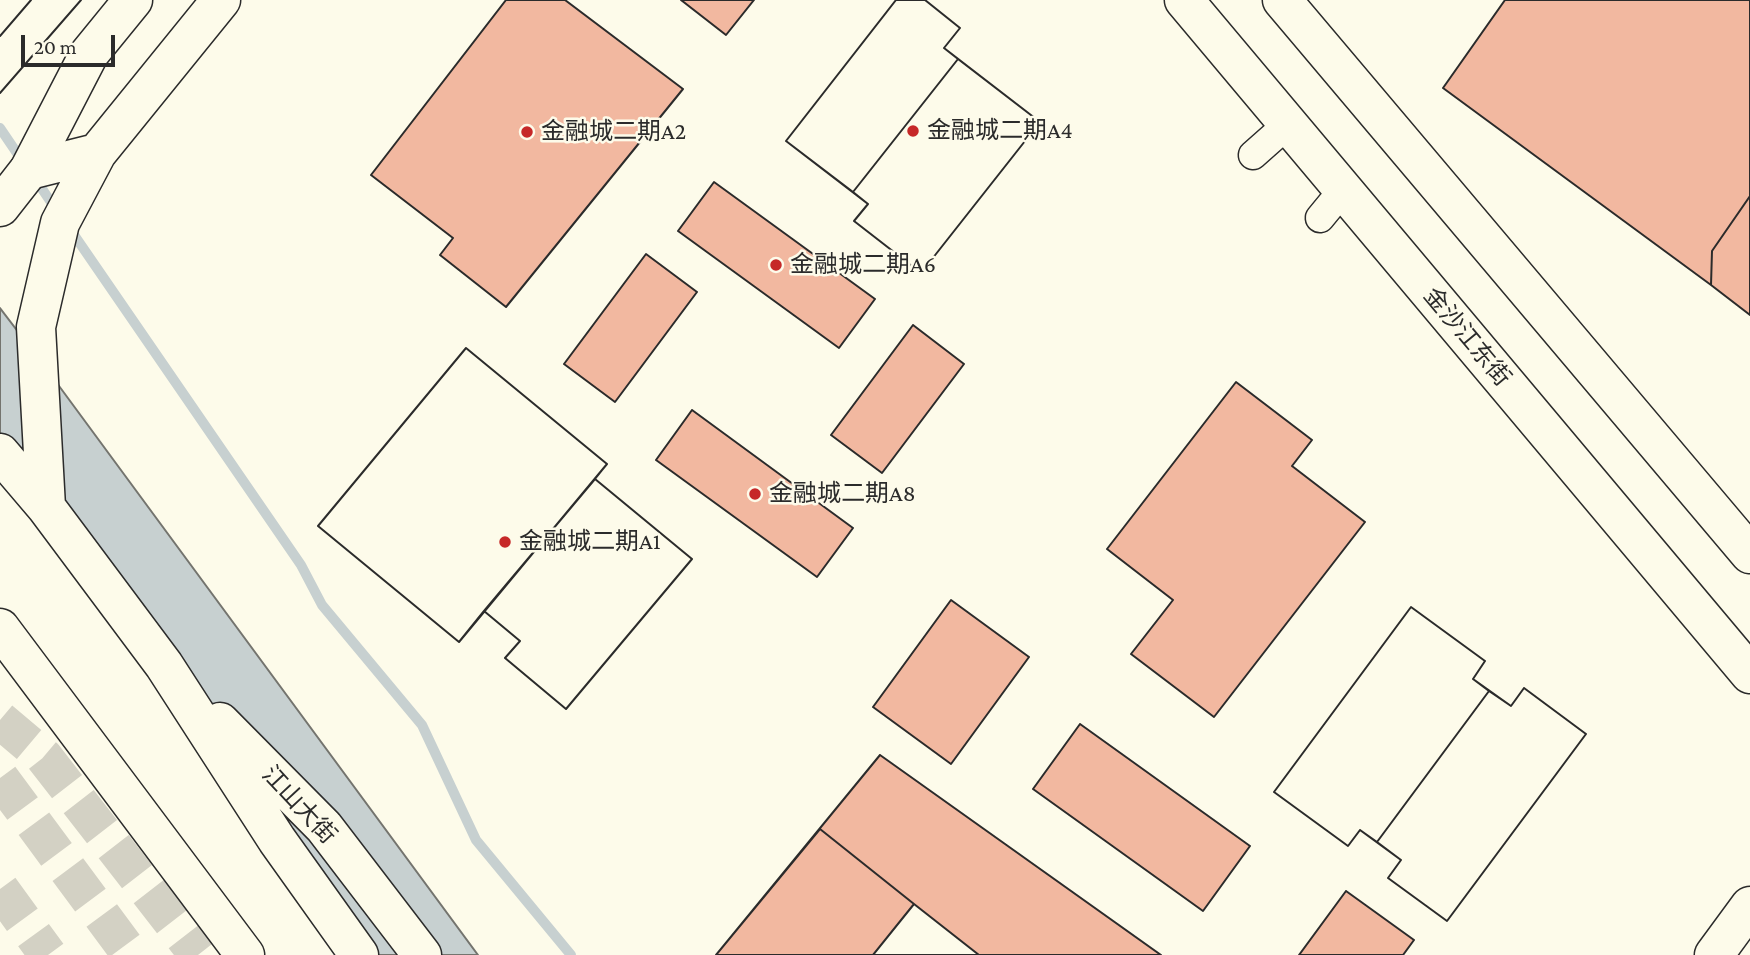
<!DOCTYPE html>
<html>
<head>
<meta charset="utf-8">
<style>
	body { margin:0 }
	#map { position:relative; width:1750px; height:955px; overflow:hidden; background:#fdfbea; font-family:"Crimson Pro",serif }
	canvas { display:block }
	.scale { position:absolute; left:21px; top:35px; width:94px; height:32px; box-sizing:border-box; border:4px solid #2b2b2b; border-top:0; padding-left:9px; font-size:21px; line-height:24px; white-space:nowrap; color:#2b2b2b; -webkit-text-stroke:5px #fdfbea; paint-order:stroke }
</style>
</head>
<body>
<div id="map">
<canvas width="1750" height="955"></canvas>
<div class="scale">20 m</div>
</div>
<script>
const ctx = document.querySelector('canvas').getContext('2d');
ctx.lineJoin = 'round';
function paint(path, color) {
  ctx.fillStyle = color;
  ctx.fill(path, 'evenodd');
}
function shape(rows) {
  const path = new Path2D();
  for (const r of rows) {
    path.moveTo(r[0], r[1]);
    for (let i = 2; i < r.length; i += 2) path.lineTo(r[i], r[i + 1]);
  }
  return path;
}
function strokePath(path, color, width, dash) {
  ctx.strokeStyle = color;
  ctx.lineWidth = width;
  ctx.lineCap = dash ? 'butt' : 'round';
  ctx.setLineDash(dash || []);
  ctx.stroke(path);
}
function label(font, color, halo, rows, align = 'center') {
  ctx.font = font + ' "Crimson Pro","Noto Sans SC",serif';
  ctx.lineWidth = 5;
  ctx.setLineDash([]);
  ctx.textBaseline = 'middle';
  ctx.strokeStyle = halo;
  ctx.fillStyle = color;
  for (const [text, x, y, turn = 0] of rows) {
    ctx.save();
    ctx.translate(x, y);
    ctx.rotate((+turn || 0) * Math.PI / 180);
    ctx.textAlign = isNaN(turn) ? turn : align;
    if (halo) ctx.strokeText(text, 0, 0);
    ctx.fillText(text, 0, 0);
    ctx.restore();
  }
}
const water = shape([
	[0,308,48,371,478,955,366,955,0,440,0,308]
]);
paint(water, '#c7d0d0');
strokePath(water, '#74746e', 2);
strokePath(shape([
	[0,128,23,162],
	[34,177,57,211],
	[70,229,301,565,322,605,422,725,476,840,571,955]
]), '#c7d0d0', 10);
const building = shape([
	[506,0,565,0,683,89,506,307,440,255,453,238,371,175,506,0],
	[681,0,754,0,726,35,681,0],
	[896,0,925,0,960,28,944,48,1040,122,921,273,854,221,868,204,786,141,896,0],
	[896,0,925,0,960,28,944,48,958,59,853,192,786,141,896,0],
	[1505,0,1750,0,1750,196,1712,251,1711,285,1443,88,1505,0],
	[958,59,1040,122,921,273,854,221,868,204,853,192,958,59],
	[714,182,875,299,839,348,678,231,714,182],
	[1750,196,1750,315,1711,285,1712,251,1750,196],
	[646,254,697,292,615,402,564,364,646,254],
	[913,325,964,364,882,473,831,435,913,325],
	[466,348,607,464,595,479,692,559,566,709,505,658,520,641,484,611,459,642,318,526,466,348],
	[466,348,607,464,459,642,318,526,466,348],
	[1236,382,1312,440,1292,466,1365,522,1214,717,1131,654,1173,600,1107,549,1236,382],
	[692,410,853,528,817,577,656,460,692,410],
	[595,479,692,559,566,709,505,658,520,641,484,611,595,479],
	[951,600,1029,657,951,764,873,707,951,600],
	[1411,607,1485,661,1473,679,1511,706,1524,688,1586,734,1447,921,1388,878,1401,860,1360,830,1348,846,1274,792,1411,607],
	[1411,607,1485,661,1473,679,1489,691,1377,842,1360,830,1348,846,1274,792,1411,607],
	[1524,688,1586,734,1447,921,1388,878,1401,860,1377,842,1489,691,1511,706,1524,688],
	[1080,724,1250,846,1203,911,1033,789,1080,724],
	[880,755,1161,955,716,955,880,755],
	[820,829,914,904,979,955,716,955,820,829],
	[820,829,914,904,873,955,716,955,820,829],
	[1346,891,1414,940,1403,955,1299,955,1346,891]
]);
paint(building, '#f2b8a0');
strokePath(building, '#2b2b2b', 2);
strokePath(shape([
	[0,720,44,757,198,955],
	[0,778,131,955],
	[0,889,48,955]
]), '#d3d1c4', 38, [38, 19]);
const street = shape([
	[1253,155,1288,124],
	[1320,218,1343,190]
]);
const secondary = shape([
	[1184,0,1750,674],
	[1282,0,1750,554],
	[29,170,97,153,221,0],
	[0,453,46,507,164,665,277,840,359,955],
	[46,507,36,327,60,223,97,153],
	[220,722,324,827,422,955],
	[1714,955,1750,906]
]);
const primary = shape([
	[0,207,29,170,89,54,133,0]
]);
const highway = shape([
	[0,628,245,955]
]);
strokePath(street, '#2b2b2b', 31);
strokePath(secondary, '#2b2b2b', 41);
strokePath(primary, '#2b2b2b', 41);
strokePath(highway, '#2b2b2b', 41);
strokePath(street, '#fdfbea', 28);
strokePath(secondary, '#fdfbea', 38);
strokePath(primary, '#fdfbea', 38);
strokePath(highway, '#fdfbea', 38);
strokePath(shape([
	[0,36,31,0],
	[0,93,81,0]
]), '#2b2b2b', 2);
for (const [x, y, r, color] of [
	[913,131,7,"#c62828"],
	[527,132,7,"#c62828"],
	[776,265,7,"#c62828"],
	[755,494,7,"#c62828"],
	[505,542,7,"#c62828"]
]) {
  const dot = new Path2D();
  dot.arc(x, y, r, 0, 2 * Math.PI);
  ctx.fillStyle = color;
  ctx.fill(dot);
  strokePath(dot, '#fdfbea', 2.5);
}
label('24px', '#2b2b2b', '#fdfbea', [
	["金融城二期A4",927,131],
	["金融城二期A2",541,132],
	["金融城二期A6",790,265],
	["金融城二期A8",769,494],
	["金融城二期A1",519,542]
], 'left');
label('24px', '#2b2b2b', '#fdfbea', [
	["金沙江东街",1467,337,50],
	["江山大街",299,805,47]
]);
</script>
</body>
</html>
